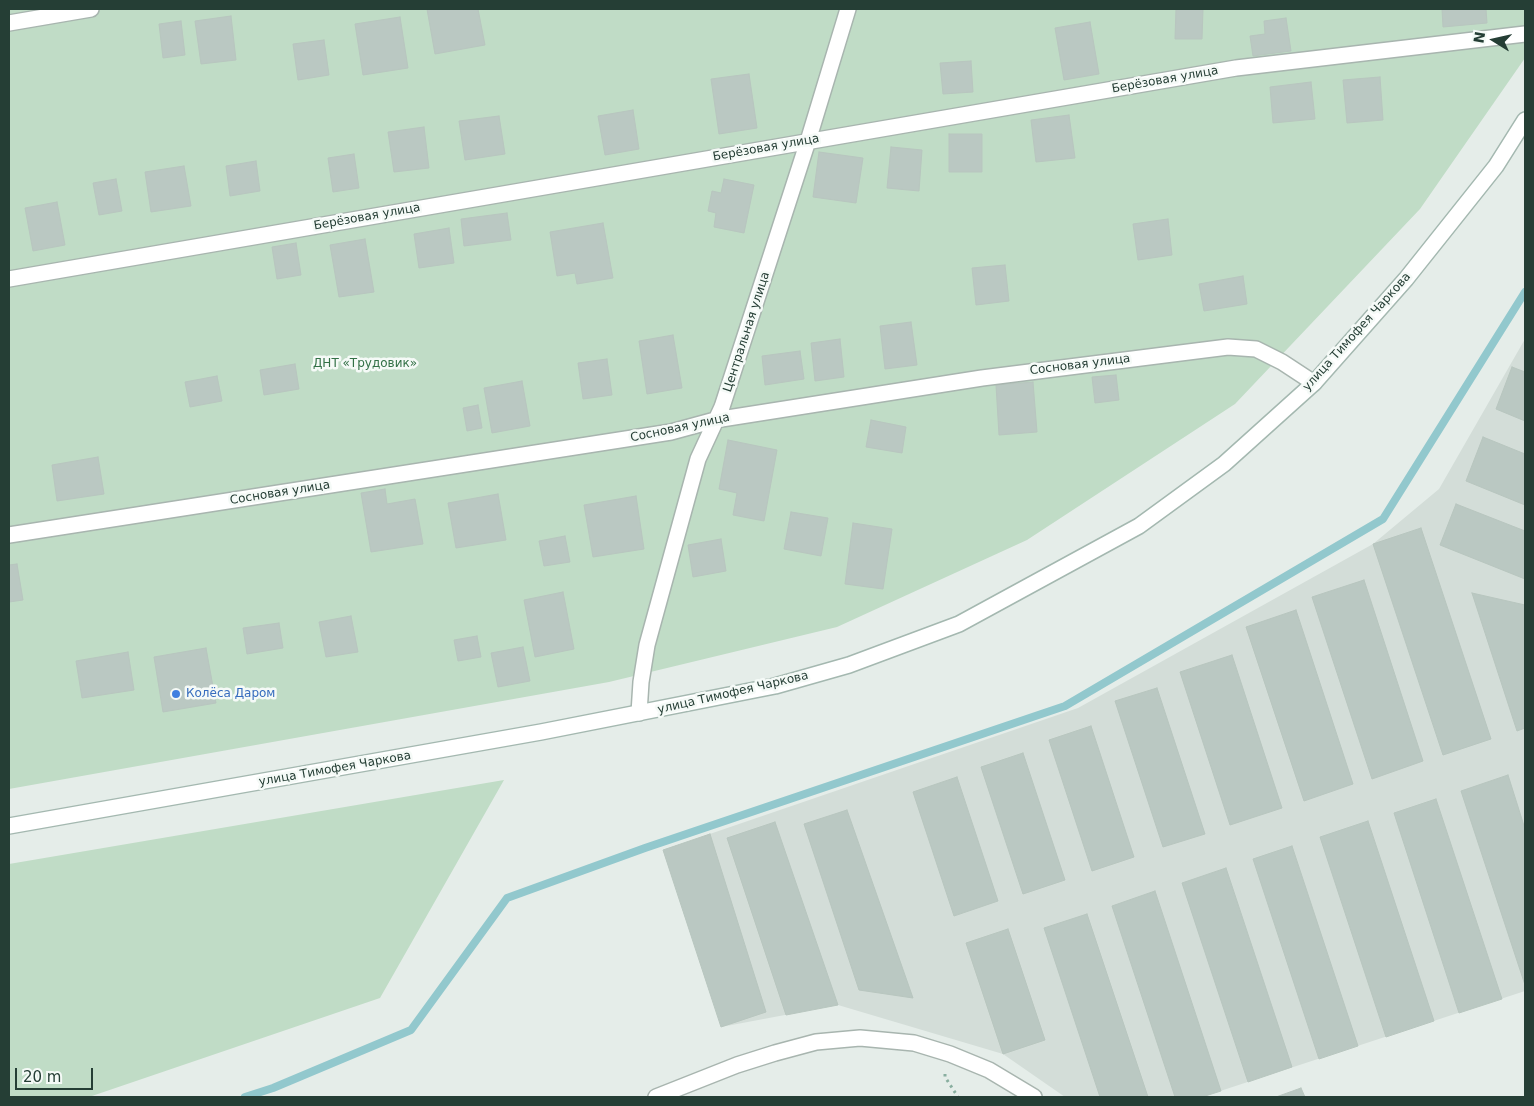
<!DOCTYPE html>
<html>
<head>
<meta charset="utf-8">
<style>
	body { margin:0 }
	#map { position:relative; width:1534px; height:1106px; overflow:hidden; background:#e5ede9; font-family:"DejaVu Sans",sans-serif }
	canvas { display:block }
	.frame { position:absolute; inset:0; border:10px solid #253e35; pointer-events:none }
	.north { position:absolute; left:1469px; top:15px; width:50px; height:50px; -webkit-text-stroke:4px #f5faf7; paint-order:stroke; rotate:280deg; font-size:14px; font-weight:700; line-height:20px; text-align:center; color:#253e35 }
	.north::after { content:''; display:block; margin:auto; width:18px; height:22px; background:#253e35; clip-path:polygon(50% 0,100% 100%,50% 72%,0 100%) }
	.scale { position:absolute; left:15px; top:1068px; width:78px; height:22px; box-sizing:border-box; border:2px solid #253e35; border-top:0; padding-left:6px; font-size:15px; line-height:18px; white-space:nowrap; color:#253e35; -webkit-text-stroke:4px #f5faf7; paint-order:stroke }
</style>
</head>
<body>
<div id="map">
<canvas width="1534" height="1106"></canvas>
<div class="frame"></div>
<div class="north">N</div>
<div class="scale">20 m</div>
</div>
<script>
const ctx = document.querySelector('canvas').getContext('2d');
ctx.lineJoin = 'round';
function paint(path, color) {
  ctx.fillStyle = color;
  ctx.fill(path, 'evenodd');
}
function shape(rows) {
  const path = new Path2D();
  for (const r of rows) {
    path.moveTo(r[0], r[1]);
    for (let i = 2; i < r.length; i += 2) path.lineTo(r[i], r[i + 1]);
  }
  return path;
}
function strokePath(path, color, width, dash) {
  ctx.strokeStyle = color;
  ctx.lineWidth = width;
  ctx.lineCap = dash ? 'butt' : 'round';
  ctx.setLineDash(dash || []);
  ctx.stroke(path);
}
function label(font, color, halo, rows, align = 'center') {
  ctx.font = font + ' "DejaVu Sans",sans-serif';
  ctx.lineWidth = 5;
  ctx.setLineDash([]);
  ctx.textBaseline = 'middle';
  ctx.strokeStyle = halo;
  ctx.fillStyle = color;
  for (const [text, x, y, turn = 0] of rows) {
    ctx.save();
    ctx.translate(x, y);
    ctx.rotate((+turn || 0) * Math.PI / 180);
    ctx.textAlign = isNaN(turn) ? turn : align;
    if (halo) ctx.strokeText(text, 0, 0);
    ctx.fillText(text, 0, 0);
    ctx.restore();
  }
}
paint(shape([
	[1525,339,1525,991,1202,1097,1065,1097,1003,1054,838,1005,721,1027,663,850,1078,708,1373,544,1439,489]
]), '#d3ddd8');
paint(shape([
	[9,9,1525,9,1525,58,1420,209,1235,404,1027,540,837,627,609,682,9,789],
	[504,780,380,998,89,1097,9,1097,9,864]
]), '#c0dcc6');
strokePath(shape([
	[245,1097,273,1088,411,1030,507,898,645,848,1065,706,1383,519,1525,292]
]), '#92c8cd', 8);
const building = shape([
	[427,9,478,9,485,45,435,54,427,9],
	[1176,9,1203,9,1202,39,1175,39,1176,9],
	[1442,9,1486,9,1487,23,1443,27,1442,9],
	[231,16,236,60,201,64,195,21,231,16],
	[400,17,408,68,363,75,355,24,400,17],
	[1286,18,1291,51,1253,56,1250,36,1265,34,1264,21,1286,18],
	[181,21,185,55,163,58,159,24,181,21],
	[1090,22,1099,74,1064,80,1055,28,1090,22],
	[324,40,329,75,298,80,293,44,324,40],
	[971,61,973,92,943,94,940,63,971,61],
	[749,74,757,128,719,134,711,79,749,74],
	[1380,77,1383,120,1347,123,1343,80,1380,77],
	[1311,82,1315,119,1273,123,1270,87,1311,82],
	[633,110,639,149,605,155,598,116,633,110],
	[1069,115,1075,158,1036,162,1031,120,1069,115],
	[499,116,505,154,465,160,459,121,499,116],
	[424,127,429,168,394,172,388,132,424,127],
	[949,134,982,134,982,172,949,172,949,134],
	[891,147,922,150,919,191,887,188,891,147],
	[819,152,863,158,856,203,813,197,819,152],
	[354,154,359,188,333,192,328,158,354,154],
	[256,161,260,191,230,196,226,166,256,161],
	[184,166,191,206,151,212,145,172,184,166],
	[116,179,122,211,99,215,93,183,116,179],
	[724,179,754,185,744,233,714,227,716,213,708,211,712,191,721,193,724,179],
	[57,202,65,245,33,251,25,208,57,202],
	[507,213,511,240,464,246,461,219,507,213],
	[1168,219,1172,255,1138,260,1133,224,1168,219],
	[603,223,613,278,577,284,575,273,557,276,550,232,603,223],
	[449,228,454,263,419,268,414,234,449,228],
	[365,239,374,292,339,297,330,245,365,239],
	[296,243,301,275,277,279,272,247,296,243],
	[1005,265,1009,301,976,305,972,268,1005,265],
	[1243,276,1247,304,1204,311,1199,284,1243,276],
	[911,322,917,365,885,369,880,326,911,322],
	[673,335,682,388,647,394,639,341,673,335],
	[840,339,844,377,815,381,811,343,840,339],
	[800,351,804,379,765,385,762,356,800,351],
	[607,359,612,395,583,399,578,363,607,359],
	[295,364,299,389,264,395,260,370,295,364],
	[1512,367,1525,372,1525,421,1496,409,1512,367],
	[1116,375,1119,400,1095,403,1092,377,1116,375],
	[217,376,222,401,190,407,185,382,217,376],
	[522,381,530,426,492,433,484,388,522,381],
	[1033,382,1037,432,999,435,996,385,1033,382],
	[478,405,482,428,467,431,463,408,478,405],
	[871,420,906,427,902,453,866,447,871,420],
	[1483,437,1525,454,1525,505,1466,481,1483,437],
	[728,440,777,450,764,521,733,515,737,493,719,489,728,440],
	[98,457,104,494,57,501,52,465,98,457],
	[385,489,387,504,415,499,423,544,371,552,361,493,385,489],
	[498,494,506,540,456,548,448,503,498,494],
	[636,496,644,549,593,557,584,505,636,496],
	[1456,504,1525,531,1525,579,1440,545,1456,504],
	[791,512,828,518,821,556,784,549,791,512],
	[853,523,892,529,883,589,845,584,853,523],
	[1421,528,1491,739,1443,755,1373,544,1421,528],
	[565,536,570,562,544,566,539,541,565,536],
	[721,539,726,571,693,577,688,545,721,539],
	[17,564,23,600,9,602,9,565,17,564],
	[1364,580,1423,761,1372,779,1312,597,1364,580],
	[563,592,574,649,535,657,524,600,563,592],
	[1472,593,1525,605,1525,728,1517,731,1472,593],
	[1296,610,1353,784,1304,801,1246,627,1296,610],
	[351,616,358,652,326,657,319,622,351,616],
	[279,623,283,648,247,654,243,628,279,623],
	[477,636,481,657,458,661,454,640,477,636],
	[523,647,530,681,498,687,491,653,523,647],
	[206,648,216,703,163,712,154,657,206,648],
	[128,652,134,690,82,698,76,661,128,652],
	[1232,655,1282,808,1230,825,1180,672,1232,655],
	[1157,688,1205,834,1163,847,1115,701,1157,688],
	[1091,726,1134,857,1092,871,1049,740,1091,726],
	[1023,753,1065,880,1023,894,981,767,1023,753],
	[1508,775,1525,829,1525,985,1461,791,1508,775],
	[957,777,998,901,954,916,913,792,957,777],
	[1436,799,1502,999,1459,1013,1394,813,1436,799],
	[847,810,913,998,859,990,804,824,847,810],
	[1368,821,1434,1021,1386,1037,1320,837,1368,821],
	[775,822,838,1005,786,1015,727,838,775,822],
	[710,834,766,1012,721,1027,663,850,710,834],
	[1292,846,1358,1046,1319,1059,1253,859,1292,846],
	[1226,868,1292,1067,1248,1082,1182,883,1226,868],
	[1155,891,1221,1091,1202,1097,1175,1097,1112,906,1155,891],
	[1087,914,1148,1097,1100,1097,1044,928,1087,914],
	[1008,929,1045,1040,1003,1054,966,943,1008,929],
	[1301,1088,1305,1097,1276,1097,1301,1088]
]);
paint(building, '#bac8c2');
strokePath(building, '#b8c6bf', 1);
const minor = shape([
	[9,23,91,9],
	[9,279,1236,68,1525,34],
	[9,535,671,432,715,420,982,378,1228,347,1256,349,1282,362,1314,383],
	[639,713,641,682,647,645,698,459,722,407,808,141,848,9]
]);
const tertiary = shape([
	[656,1097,737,1065,775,1053,816,1042,860,1038,914,1043,950,1054,989,1070,1034,1097]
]);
const secondary = shape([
	[9,826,541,732,775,686,849,665,959,624,1139,526,1224,464,1314,383,1406,279,1496,166,1525,120]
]);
strokePath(minor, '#a8b5af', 18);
strokePath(tertiary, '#a8b5af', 18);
strokePath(secondary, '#a4b8b0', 18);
strokePath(shape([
	[945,1074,945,1077,958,1097]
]), '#88ae9f', 3, [2.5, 4]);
strokePath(minor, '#fff', 15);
strokePath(tertiary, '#fff', 15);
strokePath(secondary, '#fff', 15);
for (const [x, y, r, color] of [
	[176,694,5,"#3f7fe0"]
]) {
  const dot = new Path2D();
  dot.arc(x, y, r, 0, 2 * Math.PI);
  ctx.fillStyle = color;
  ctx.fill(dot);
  strokePath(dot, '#f5faf7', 2);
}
label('12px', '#253e35', '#f5faf7', [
	["Берёзовая улица",1165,80,-10],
	["Берёзовая улица",766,148,-10],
	["Берёзовая улица",367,217,-10],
	["Центральная улица",747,332,-72],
	["улица Тимофея Чаркова",1357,332,-48],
	["Сосновая улица",1080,365,-7],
	["Сосновая улица",680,428,-12],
	["Сосновая улица",280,493,-9],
	["улица Тимофея Чаркова",733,693,-13],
	["улица Тимофея Чаркова",335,769,-10]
]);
label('12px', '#337147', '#f5faf7', [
	["ДНТ «Трудовик»",365,364]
]);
label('12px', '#366cbe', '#f5faf7', [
	["Колёса Даром",186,694]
], 'left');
</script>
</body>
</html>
